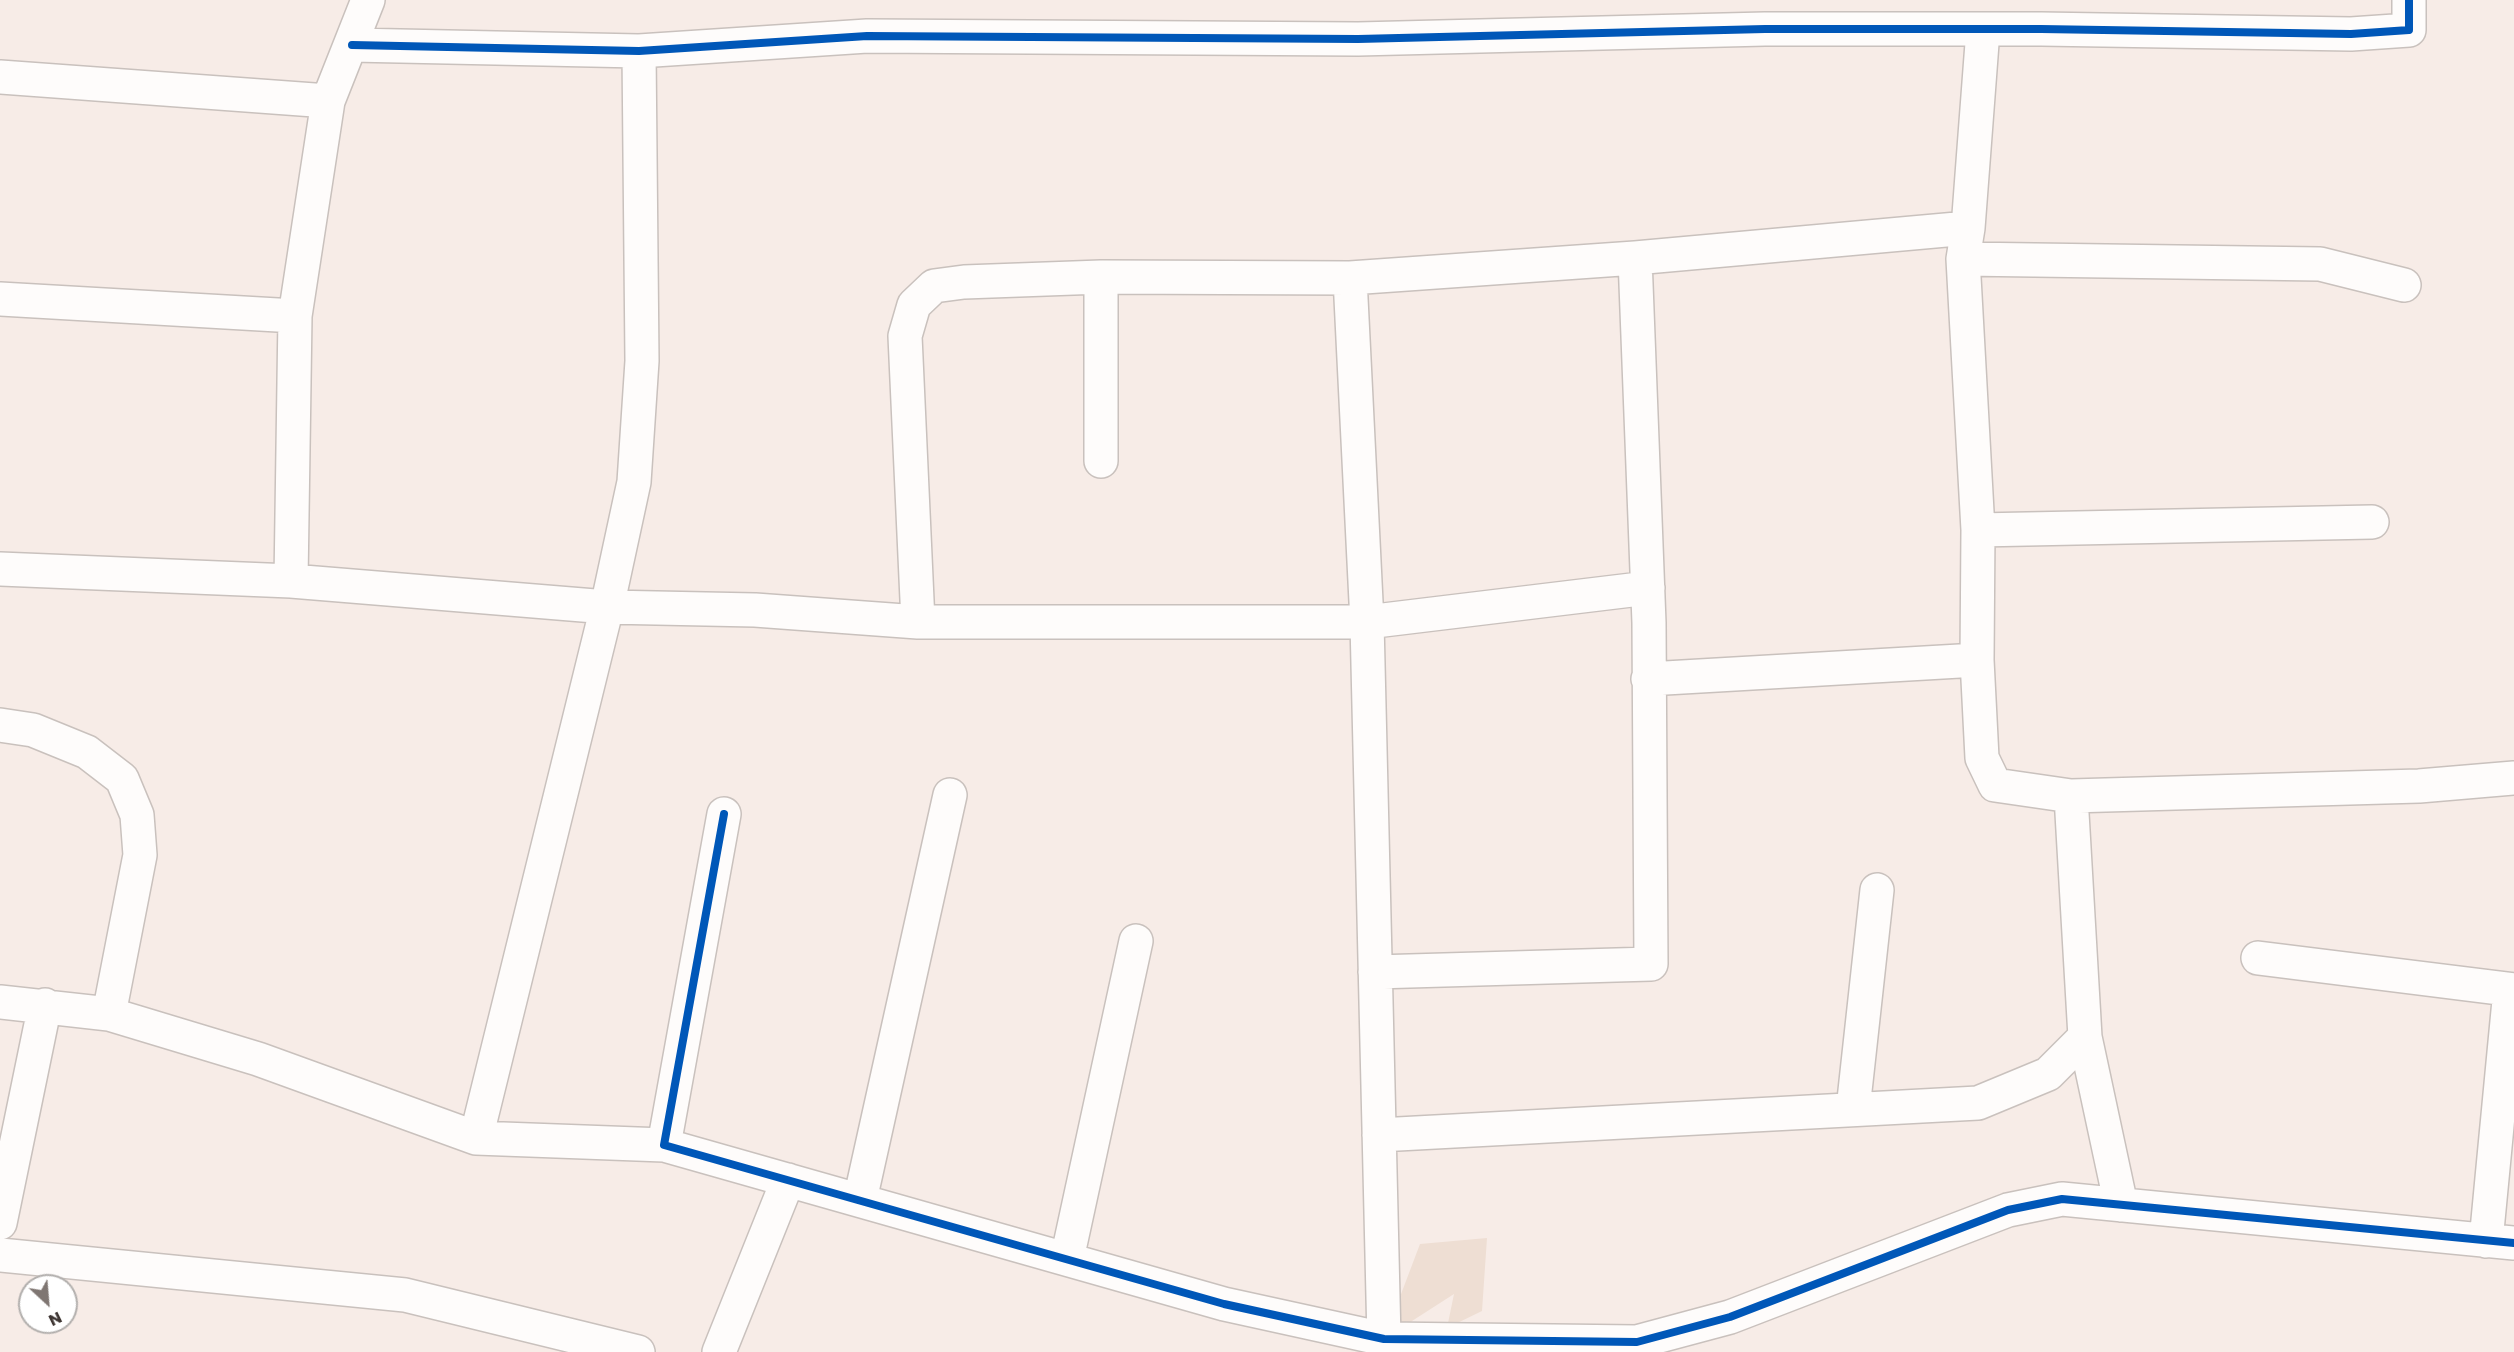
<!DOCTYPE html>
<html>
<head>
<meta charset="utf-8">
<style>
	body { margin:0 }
	#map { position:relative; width:2514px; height:1352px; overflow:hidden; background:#f7ece7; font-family:Poppins,sans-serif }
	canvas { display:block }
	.north { position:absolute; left:18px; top:1274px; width:60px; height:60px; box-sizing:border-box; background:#fff; border:2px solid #b2afad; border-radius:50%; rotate:154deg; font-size:16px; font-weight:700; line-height:24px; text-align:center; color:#3e3633 }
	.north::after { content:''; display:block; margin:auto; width:21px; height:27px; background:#7f7672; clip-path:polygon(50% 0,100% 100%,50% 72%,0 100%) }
</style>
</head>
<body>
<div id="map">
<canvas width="2514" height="1352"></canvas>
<div class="north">N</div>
</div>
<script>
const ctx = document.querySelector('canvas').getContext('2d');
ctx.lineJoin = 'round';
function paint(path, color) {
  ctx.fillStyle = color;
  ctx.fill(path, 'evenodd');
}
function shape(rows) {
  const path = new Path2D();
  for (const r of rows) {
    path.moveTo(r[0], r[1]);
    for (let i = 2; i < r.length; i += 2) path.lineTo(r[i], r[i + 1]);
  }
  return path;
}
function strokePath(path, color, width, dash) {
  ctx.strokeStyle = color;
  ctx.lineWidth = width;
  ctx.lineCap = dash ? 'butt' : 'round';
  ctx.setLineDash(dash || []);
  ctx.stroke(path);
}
paint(shape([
	[1487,1238,1482,1311,1447,1328,1454,1294,1384,1339,1420,1244]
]), '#eeded3');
const minor = shape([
	[1983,30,1968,228,1963,259,1978,530,1977,660,1982,758,1995,785,2071,796,2419,786,2514,778],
	[352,45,639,51,867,36,1358,39,1765,29,2041,29,2351,34,2409,30,2409,0],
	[0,77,328,101],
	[1963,259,2320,264,2404,285],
	[1350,278,1367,622,1384,1339],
	[0,299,295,316],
	[1101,461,1101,277],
	[1978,530,2372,522],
	[0,569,291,581,295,316,328,101,368,0],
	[291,581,607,607,755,610,918,622,1367,622,1648,588],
	[918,622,905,336,914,305,934,286,964,282,1101,277,1350,278,1635,258,1968,228],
	[1648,679,1977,660],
	[0,725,33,730,87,752,122,779,137,815,140,855,109,1014],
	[2071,796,2085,1037,2121,1205],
	[724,814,664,1145,1224,1304,1384,1339,1637,1342,1730,1317,2008,1210,2062,1199,2514,1243],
	[2258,958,2514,990],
	[1375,972,1651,964,1649,623,1635,258],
	[0,1002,109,1014,258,1059,476,1138,664,1145],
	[1853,1109,1877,890],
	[1379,1135,1978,1103,2048,1074,2085,1037],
	[476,1138,607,607,634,482,642,361,639,51],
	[860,1200,950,795],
	[0,1223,45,1005],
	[2486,1241,2510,990],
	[0,1255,405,1295,638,1352],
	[1067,1259,1136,941],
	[719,1352,788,1180]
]);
strokePath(minor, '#c9c1bd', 36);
strokePath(minor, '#fefcfb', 33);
strokePath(shape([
	[352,45,639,51,867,36,1358,39,1765,29,2041,29,2351,34,2409,30,2409,0],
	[724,814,664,1145,1224,1304,1384,1339,1637,1342,1730,1317,2008,1210,2062,1199,2514,1243]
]), '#0057b8', 8);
</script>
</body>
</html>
